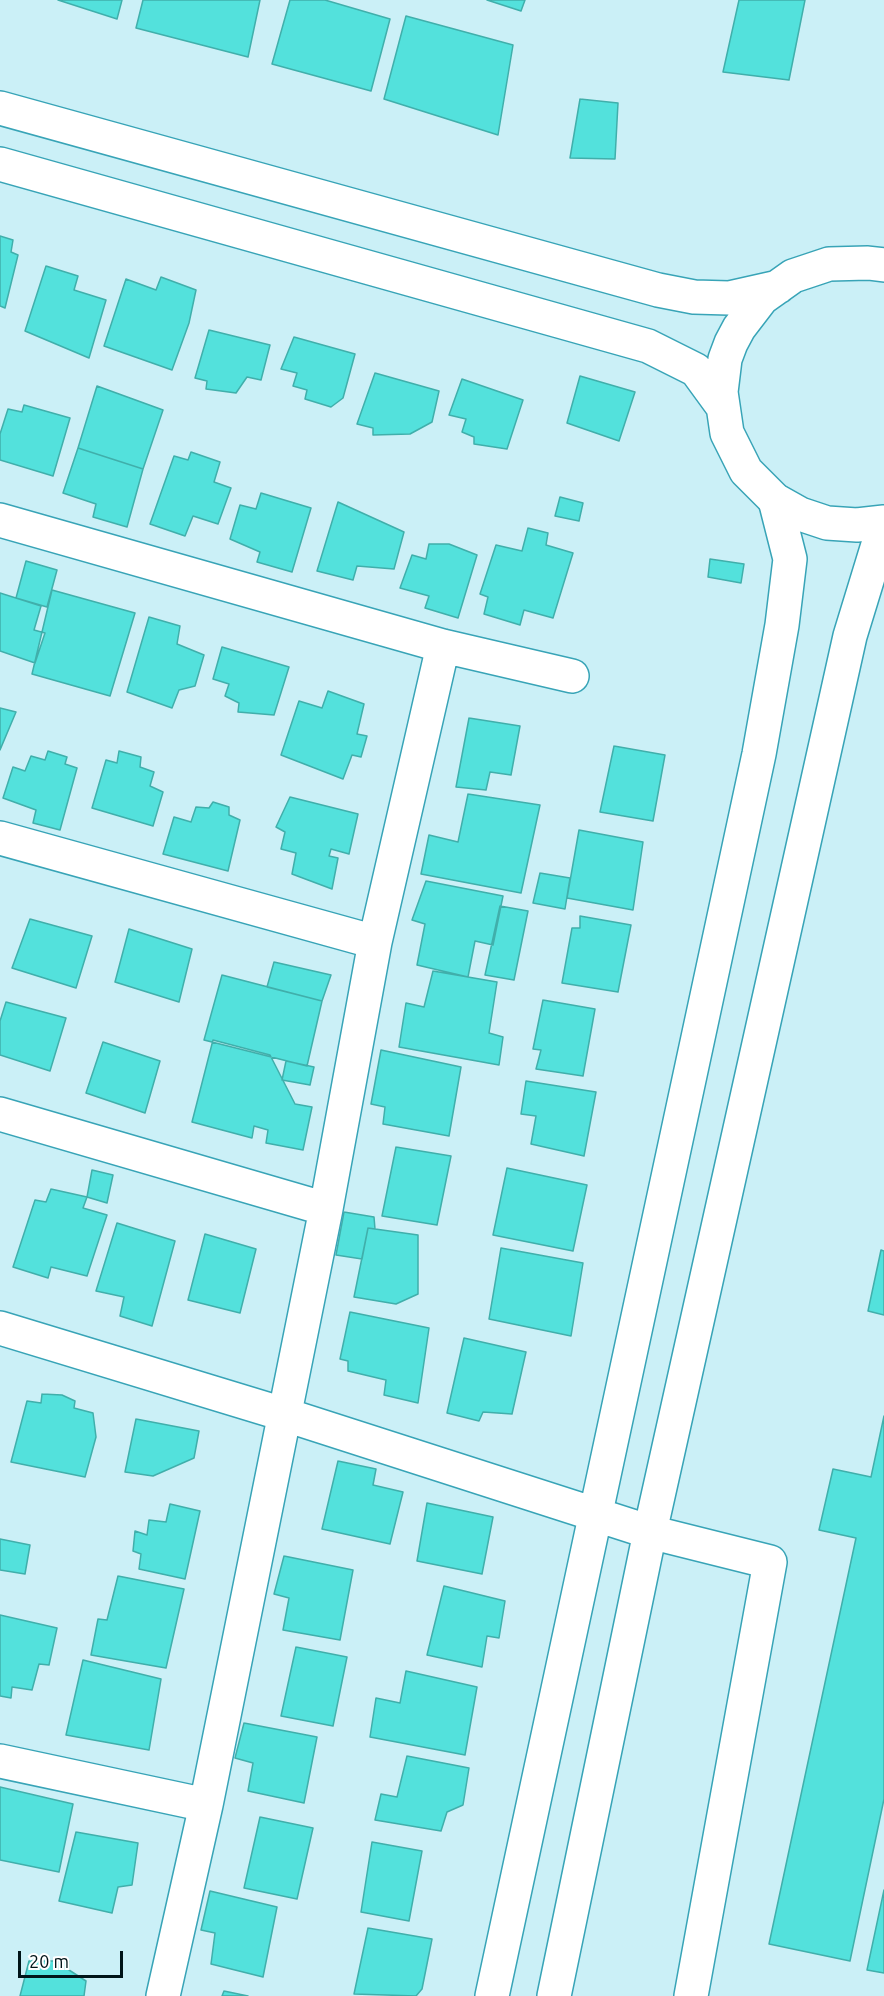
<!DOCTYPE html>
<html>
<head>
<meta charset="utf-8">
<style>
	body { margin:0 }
	#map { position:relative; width:884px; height:1996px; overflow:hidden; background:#cbf0f7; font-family:Ubuntu,sans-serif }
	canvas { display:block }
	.scale { position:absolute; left:18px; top:1951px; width:105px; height:27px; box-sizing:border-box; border:3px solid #001418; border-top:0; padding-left:8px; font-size:18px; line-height:21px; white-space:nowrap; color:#001418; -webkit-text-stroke:4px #fff; paint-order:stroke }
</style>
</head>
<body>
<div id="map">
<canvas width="884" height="1996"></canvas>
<div class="scale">20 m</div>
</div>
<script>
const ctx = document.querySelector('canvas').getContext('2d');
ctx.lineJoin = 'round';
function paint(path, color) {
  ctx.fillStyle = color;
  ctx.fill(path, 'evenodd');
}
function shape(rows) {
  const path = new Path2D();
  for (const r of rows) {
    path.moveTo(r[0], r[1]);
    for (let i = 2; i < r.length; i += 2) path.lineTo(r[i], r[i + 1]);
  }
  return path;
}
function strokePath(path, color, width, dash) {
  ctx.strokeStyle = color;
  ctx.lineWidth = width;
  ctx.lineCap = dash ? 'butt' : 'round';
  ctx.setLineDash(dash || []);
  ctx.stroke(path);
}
const building = shape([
	[58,0,122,0,117,19,58,0],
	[143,0,260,0,248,57,136,28,143,0],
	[290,0,325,0,390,19,371,91,272,64,290,0],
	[487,0,525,0,521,11,487,0],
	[739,0,805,0,789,80,723,72,739,0],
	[406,16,513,45,498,135,384,99,406,16],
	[580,99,618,103,615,159,570,158,580,99],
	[0,236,13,240,11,252,18,255,5,308,0,306,0,236],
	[46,266,78,276,74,290,106,300,89,358,25,331,46,266],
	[161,277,196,290,189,323,172,370,104,346,126,279,156,290,161,277],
	[209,330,270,345,261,380,247,377,236,393,206,389,207,381,195,378,209,330],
	[294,337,355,354,343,398,331,407,305,399,307,390,293,386,297,373,281,369,294,337],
	[375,373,439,391,432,422,410,434,373,435,373,428,357,424,375,373],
	[580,376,635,392,619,441,567,423,580,376],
	[462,379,523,400,507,449,474,444,474,437,462,432,466,419,449,415,462,379],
	[97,386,163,410,143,469,78,448,97,386],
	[24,405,70,418,53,476,0,460,0,434,8,409,22,412,24,405],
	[78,448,143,469,127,527,93,517,96,504,63,493,78,448],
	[191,452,220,462,214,482,231,488,218,524,193,516,185,536,150,524,174,456,188,460,191,452],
	[261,493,311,508,292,572,257,562,260,552,230,539,240,505,256,509,261,493],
	[560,497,583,503,579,521,555,516,560,497],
	[338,502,404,532,394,569,357,566,353,580,317,571,338,502],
	[528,528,548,533,546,545,573,553,553,618,524,610,520,625,484,614,488,597,480,594,496,545,522,551,528,528],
	[429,544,449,544,477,555,458,618,425,608,429,596,400,588,412,555,426,559,429,544],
	[710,559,744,564,741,583,708,577,710,559],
	[26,561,57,570,47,607,16,598,26,561],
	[52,590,135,613,110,696,32,674,52,590],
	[0,593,41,606,34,630,45,633,35,663,0,651,0,593],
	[149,617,180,626,177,644,204,655,195,686,179,690,172,708,127,692,149,617],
	[222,647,289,667,274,715,238,712,239,703,225,696,229,684,213,679,222,647],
	[328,691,364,704,357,734,367,736,361,757,352,755,343,779,281,755,299,701,322,708,328,691],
	[0,708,16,712,0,750,0,708],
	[469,718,520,726,511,775,490,772,486,790,456,787,469,718],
	[614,746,665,755,653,821,600,812,614,746],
	[48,751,67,757,65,764,77,768,60,830,33,823,36,810,3,798,13,767,25,771,31,756,45,760,48,751],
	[119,751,141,757,140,767,154,772,150,786,163,792,153,826,92,808,106,760,117,763,119,751],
	[468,794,540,805,521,893,421,874,429,835,458,842,468,794],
	[290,797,358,814,349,854,331,849,329,856,338,858,332,889,292,874,296,853,281,849,285,832,276,827,290,797],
	[213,802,229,807,229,815,240,820,228,871,163,854,174,817,191,822,196,807,209,808,213,802],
	[579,830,643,842,633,910,567,898,579,830],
	[540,873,570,878,565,909,533,903,540,873],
	[426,881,503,896,493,945,475,941,468,977,417,965,425,924,412,920,426,881],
	[500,906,528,911,514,980,485,975,500,906],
	[580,916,631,925,618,992,562,983,572,928,580,928,580,916],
	[30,919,92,936,76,988,12,968,30,919],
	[129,929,192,949,179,1002,115,982,129,929],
	[274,962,331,975,322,1001,267,987,274,962],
	[433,971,497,982,489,1033,503,1037,499,1065,399,1047,406,1003,424,1007,433,971],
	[222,975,322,1001,307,1066,204,1040,222,975],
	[543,1000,595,1009,583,1076,536,1069,541,1050,533,1049,543,1000],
	[6,1002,66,1018,50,1071,0,1055,0,1021,6,1002],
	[213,1040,270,1055,295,1104,312,1107,303,1150,266,1143,268,1130,254,1126,252,1138,192,1122,213,1040],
	[103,1042,160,1061,145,1113,86,1093,103,1042],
	[381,1050,461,1067,449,1136,383,1124,385,1107,371,1104,381,1050],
	[286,1061,314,1067,310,1085,282,1080,286,1061],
	[526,1081,596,1092,584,1156,531,1144,536,1116,521,1114,526,1081],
	[396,1147,451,1156,437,1225,382,1216,396,1147],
	[507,1168,587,1185,573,1251,493,1235,507,1168],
	[92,1170,113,1175,107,1203,87,1197,92,1170],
	[51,1189,87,1197,83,1208,107,1215,87,1276,51,1267,48,1278,13,1267,35,1200,46,1202,51,1189],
	[344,1212,374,1217,375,1229,368,1228,362,1259,336,1255,344,1212],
	[117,1223,175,1241,152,1326,120,1316,124,1297,96,1291,117,1223],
	[368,1228,418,1235,418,1294,396,1304,354,1297,368,1228],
	[205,1234,256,1249,240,1313,188,1300,205,1234],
	[501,1248,583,1263,571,1336,489,1319,501,1248],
	[881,1250,884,1251,884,1315,868,1311,881,1250],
	[350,1312,429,1328,418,1403,384,1395,386,1380,348,1371,348,1361,340,1359,350,1312],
	[464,1338,526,1352,512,1414,483,1412,479,1421,447,1413,464,1338],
	[42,1394,62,1395,75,1401,74,1408,93,1413,96,1437,85,1477,11,1462,27,1401,41,1403,42,1394],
	[884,1416,884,1799,850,1961,769,1944,856,1538,819,1530,833,1469,871,1477,884,1416],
	[136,1419,199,1431,194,1458,153,1476,125,1472,136,1419],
	[338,1461,376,1469,373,1485,403,1492,390,1544,322,1529,338,1461],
	[427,1503,493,1517,482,1574,417,1561,427,1503],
	[170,1504,200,1511,185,1579,139,1569,141,1554,133,1551,135,1531,147,1535,149,1520,166,1522,170,1504],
	[0,1539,30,1545,25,1574,0,1570,0,1539],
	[284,1556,353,1570,340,1640,283,1630,289,1598,274,1594,284,1556],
	[118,1576,184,1589,166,1668,91,1655,98,1619,107,1620,118,1576],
	[444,1586,505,1601,499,1638,487,1636,482,1667,427,1655,444,1586],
	[0,1615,57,1628,49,1665,39,1664,32,1690,12,1687,11,1698,0,1696,0,1615],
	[296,1647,347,1657,333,1726,281,1716,296,1647],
	[83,1660,161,1679,149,1750,66,1735,83,1660],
	[406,1671,477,1687,465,1755,370,1737,376,1698,400,1703,406,1671],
	[244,1723,317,1737,304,1803,248,1791,253,1763,235,1758,244,1723],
	[407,1756,469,1768,463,1805,447,1812,441,1831,375,1820,381,1794,397,1797,407,1756],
	[0,1787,73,1804,59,1872,0,1860,0,1787],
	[260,1817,313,1828,297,1899,244,1888,260,1817],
	[76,1832,138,1843,132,1885,118,1887,112,1913,59,1901,76,1832],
	[372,1842,422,1851,409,1921,361,1912,372,1842],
	[884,1890,884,1973,867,1970,884,1890],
	[210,1891,277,1907,263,1977,211,1964,215,1933,201,1930,210,1891],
	[368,1928,432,1939,422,1989,416,1996,354,1994,368,1928],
	[29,1961,69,1961,69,1970,86,1981,84,1996,20,1996,29,1961],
	[224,1991,248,1996,222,1996,224,1991]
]);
paint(building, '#53e1dc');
strokePath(building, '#40afab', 1.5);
const minor = shape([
	[0,520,443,646,572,676],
	[0,838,375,942],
	[0,1114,326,1209],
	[0,1328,283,1414,650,1532,770,1562,691,1996],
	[0,1761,206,1805],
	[163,1996,206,1805,326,1209,375,942,443,646],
	[492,1996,759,754,782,625,790,559,775,500],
	[554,1996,650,1532,850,636,884,525]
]);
const major = shape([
	[0,108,658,290,694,297,729,298,778,287],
	[0,164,648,346,696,370,723,407],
	[884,265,868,263,829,264,793,276,762,298,739,328,731,343,725,359,721,392,727,433,746,471,775,500,800,514,827,523,857,525,884,522]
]);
strokePath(minor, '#38a4b7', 36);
strokePath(major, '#38a4b7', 36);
strokePath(minor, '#fff', 33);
strokePath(major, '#fff', 33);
</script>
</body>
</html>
